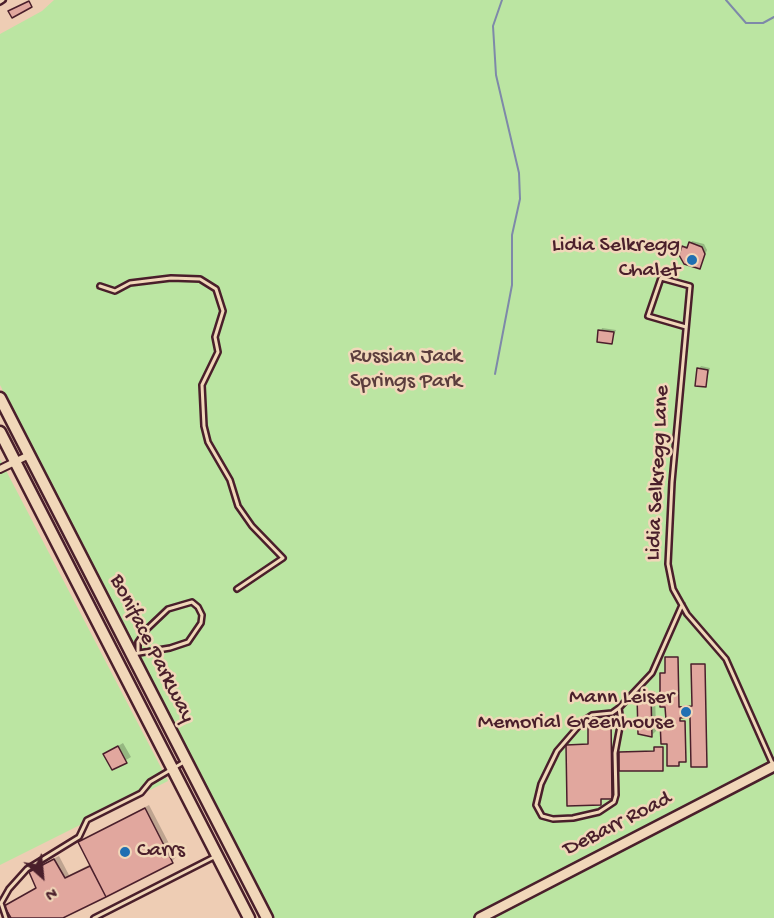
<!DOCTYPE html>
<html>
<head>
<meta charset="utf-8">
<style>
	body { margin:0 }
	#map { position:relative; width:774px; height:918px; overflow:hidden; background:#eecdb4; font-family:"Gochi Hand",sans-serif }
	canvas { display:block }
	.north { position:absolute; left:12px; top:846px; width:60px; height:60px; -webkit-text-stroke:4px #f1d7b9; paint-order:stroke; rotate:153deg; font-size:16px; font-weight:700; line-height:24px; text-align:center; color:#4a1f2b }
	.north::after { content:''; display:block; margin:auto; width:21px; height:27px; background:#4a1f2b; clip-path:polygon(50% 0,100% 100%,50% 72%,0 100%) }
</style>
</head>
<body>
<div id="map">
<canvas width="774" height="918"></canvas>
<div class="north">N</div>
</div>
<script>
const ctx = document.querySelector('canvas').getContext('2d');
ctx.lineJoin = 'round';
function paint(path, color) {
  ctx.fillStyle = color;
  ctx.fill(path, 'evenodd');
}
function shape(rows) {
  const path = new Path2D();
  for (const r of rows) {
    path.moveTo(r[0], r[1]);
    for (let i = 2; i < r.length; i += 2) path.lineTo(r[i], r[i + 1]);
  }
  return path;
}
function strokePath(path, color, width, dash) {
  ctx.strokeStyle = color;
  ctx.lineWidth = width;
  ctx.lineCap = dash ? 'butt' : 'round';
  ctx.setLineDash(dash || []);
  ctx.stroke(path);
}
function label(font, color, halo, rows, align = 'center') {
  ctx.font = font + ' "Gochi Hand",sans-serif';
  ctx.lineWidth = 5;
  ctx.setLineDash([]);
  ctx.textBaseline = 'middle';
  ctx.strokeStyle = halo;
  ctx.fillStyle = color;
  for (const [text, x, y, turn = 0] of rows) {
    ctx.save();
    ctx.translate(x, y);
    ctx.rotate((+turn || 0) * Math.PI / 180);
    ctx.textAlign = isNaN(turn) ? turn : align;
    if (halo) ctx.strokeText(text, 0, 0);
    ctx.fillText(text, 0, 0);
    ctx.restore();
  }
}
paint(shape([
	[54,0,774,0,774,918,271,918,0,385,0,34,42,11],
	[0,459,168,781,0,865]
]), '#bbe5a2');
paint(shape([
	[692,241,704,244,707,250,700,268,683,247,689,245],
	[602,328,616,330,611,342,598,341],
	[701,366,710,368,705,386,699,369],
	[668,657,678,657,679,706,693,706,693,664,705,664,707,764,692,716,680,716,680,721,686,721,685,761,680,761,679,764,668,743,662,720,667,719,661,674,667,673],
	[643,691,655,691,656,731,652,735,639,696],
	[590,720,611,720,613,796,601,797,600,804,567,745,589,744],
	[123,743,131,757,113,768,105,754],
	[149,805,176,857,172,861,60,918,12,918,6,907,37,887,31,873,35,868,59,856,69,875,91,864,80,842]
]), '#0003');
strokePath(shape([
	[726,0,746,23,763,23,774,17],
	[495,374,512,285,512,235,520,199,519,173,496,75,493,26,502,0]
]), '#7e89a9', 2);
const building = shape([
	[29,1,32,7,12,18,8,11,29,1],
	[689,242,702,247,705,254,700,269,684,264,679,255,682,246,687,248,689,242],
	[598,330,614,332,612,344,597,342,598,330],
	[697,368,708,370,706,387,695,386,697,368],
	[665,657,678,657,679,707,692,706,691,664,705,664,707,767,691,767,690,717,680,718,680,721,685,721,686,762,679,762,679,766,667,766,667,744,661,744,660,720,666,720,665,707,660,707,660,673,665,673,665,657],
	[637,695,651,695,652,737,638,734,637,695],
	[588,720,611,720,612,799,601,799,601,805,567,806,566,745,588,744,588,720],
	[118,746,127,763,112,770,103,754,118,746],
	[654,747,663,747,663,771,619,771,619,752,654,751,654,747],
	[145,808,173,863,106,897,78,842,145,808],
	[54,859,65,878,90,866,106,897,63,918,11,918,4,906,36,888,29,872,54,859]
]);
paint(building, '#e1a79e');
strokePath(building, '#4a1f2b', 1.5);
const lane = shape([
	[0,2,3,0],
	[100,286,115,291,130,283,171,278,200,279,216,289,223,311,215,337,218,352,202,385,204,426,208,442,230,480,238,506,252,526,283,558,237,589],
	[686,327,648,316,661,278,690,286,672,482,668,564,673,589,687,614,726,659,773,765],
	[133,654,170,648,188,642,201,623,202,615,198,607,192,602,168,609,147,629,138,642,138,651],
	[619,708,621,721,615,753,616,795,614,802,599,812,573,818,553,819,542,816,536,805,541,784,557,751,583,721,592,715,612,713,619,708,652,673,682,605],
	[6,918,1,903,9,889,27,869,79,837,87,820,141,793,150,782,184,762],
	[94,918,216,856]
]);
const street = shape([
	[0,469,29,455]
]);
const secondary = shape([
	[480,918,774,766]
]);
const primary = shape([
	[0,398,267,918],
	[0,432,249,918]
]);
strokePath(lane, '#4a1f2b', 8);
strokePath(street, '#4a1f2b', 10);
strokePath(secondary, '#4a1f2b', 14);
strokePath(primary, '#4a1f2b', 15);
strokePath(lane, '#f1d7b9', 3);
strokePath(street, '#f1d7b9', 6);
strokePath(secondary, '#f1d7b9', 9);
strokePath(primary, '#f1d7b9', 10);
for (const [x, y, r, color] of [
	[692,260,6,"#1f6fb2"],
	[686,712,6,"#1f6fb2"],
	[125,852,6,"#1f6fb2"]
]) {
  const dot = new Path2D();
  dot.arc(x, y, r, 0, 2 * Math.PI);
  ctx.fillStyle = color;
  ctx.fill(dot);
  strokePath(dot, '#f1d7b9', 2);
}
label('22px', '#4a1f2b', '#f1d7b9', [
	["Lidia Selkregg",680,247],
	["Chalet",680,272],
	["Mann Leiser",674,699],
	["Memorial Greenhouse",674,724],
	["Carrs",137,852,"left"]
], 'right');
label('22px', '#5b3d3d', '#f1d7b9', [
	["Russian Jack",406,358],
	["Springs Park",406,383]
]);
label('22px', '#4a1f2b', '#f1d7b9', [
	["Lidia Selkregg Lane",659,473,-87],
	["Boniface Parkway",151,649,63],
	["DeBarr Road",618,825,-27]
]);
</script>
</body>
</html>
